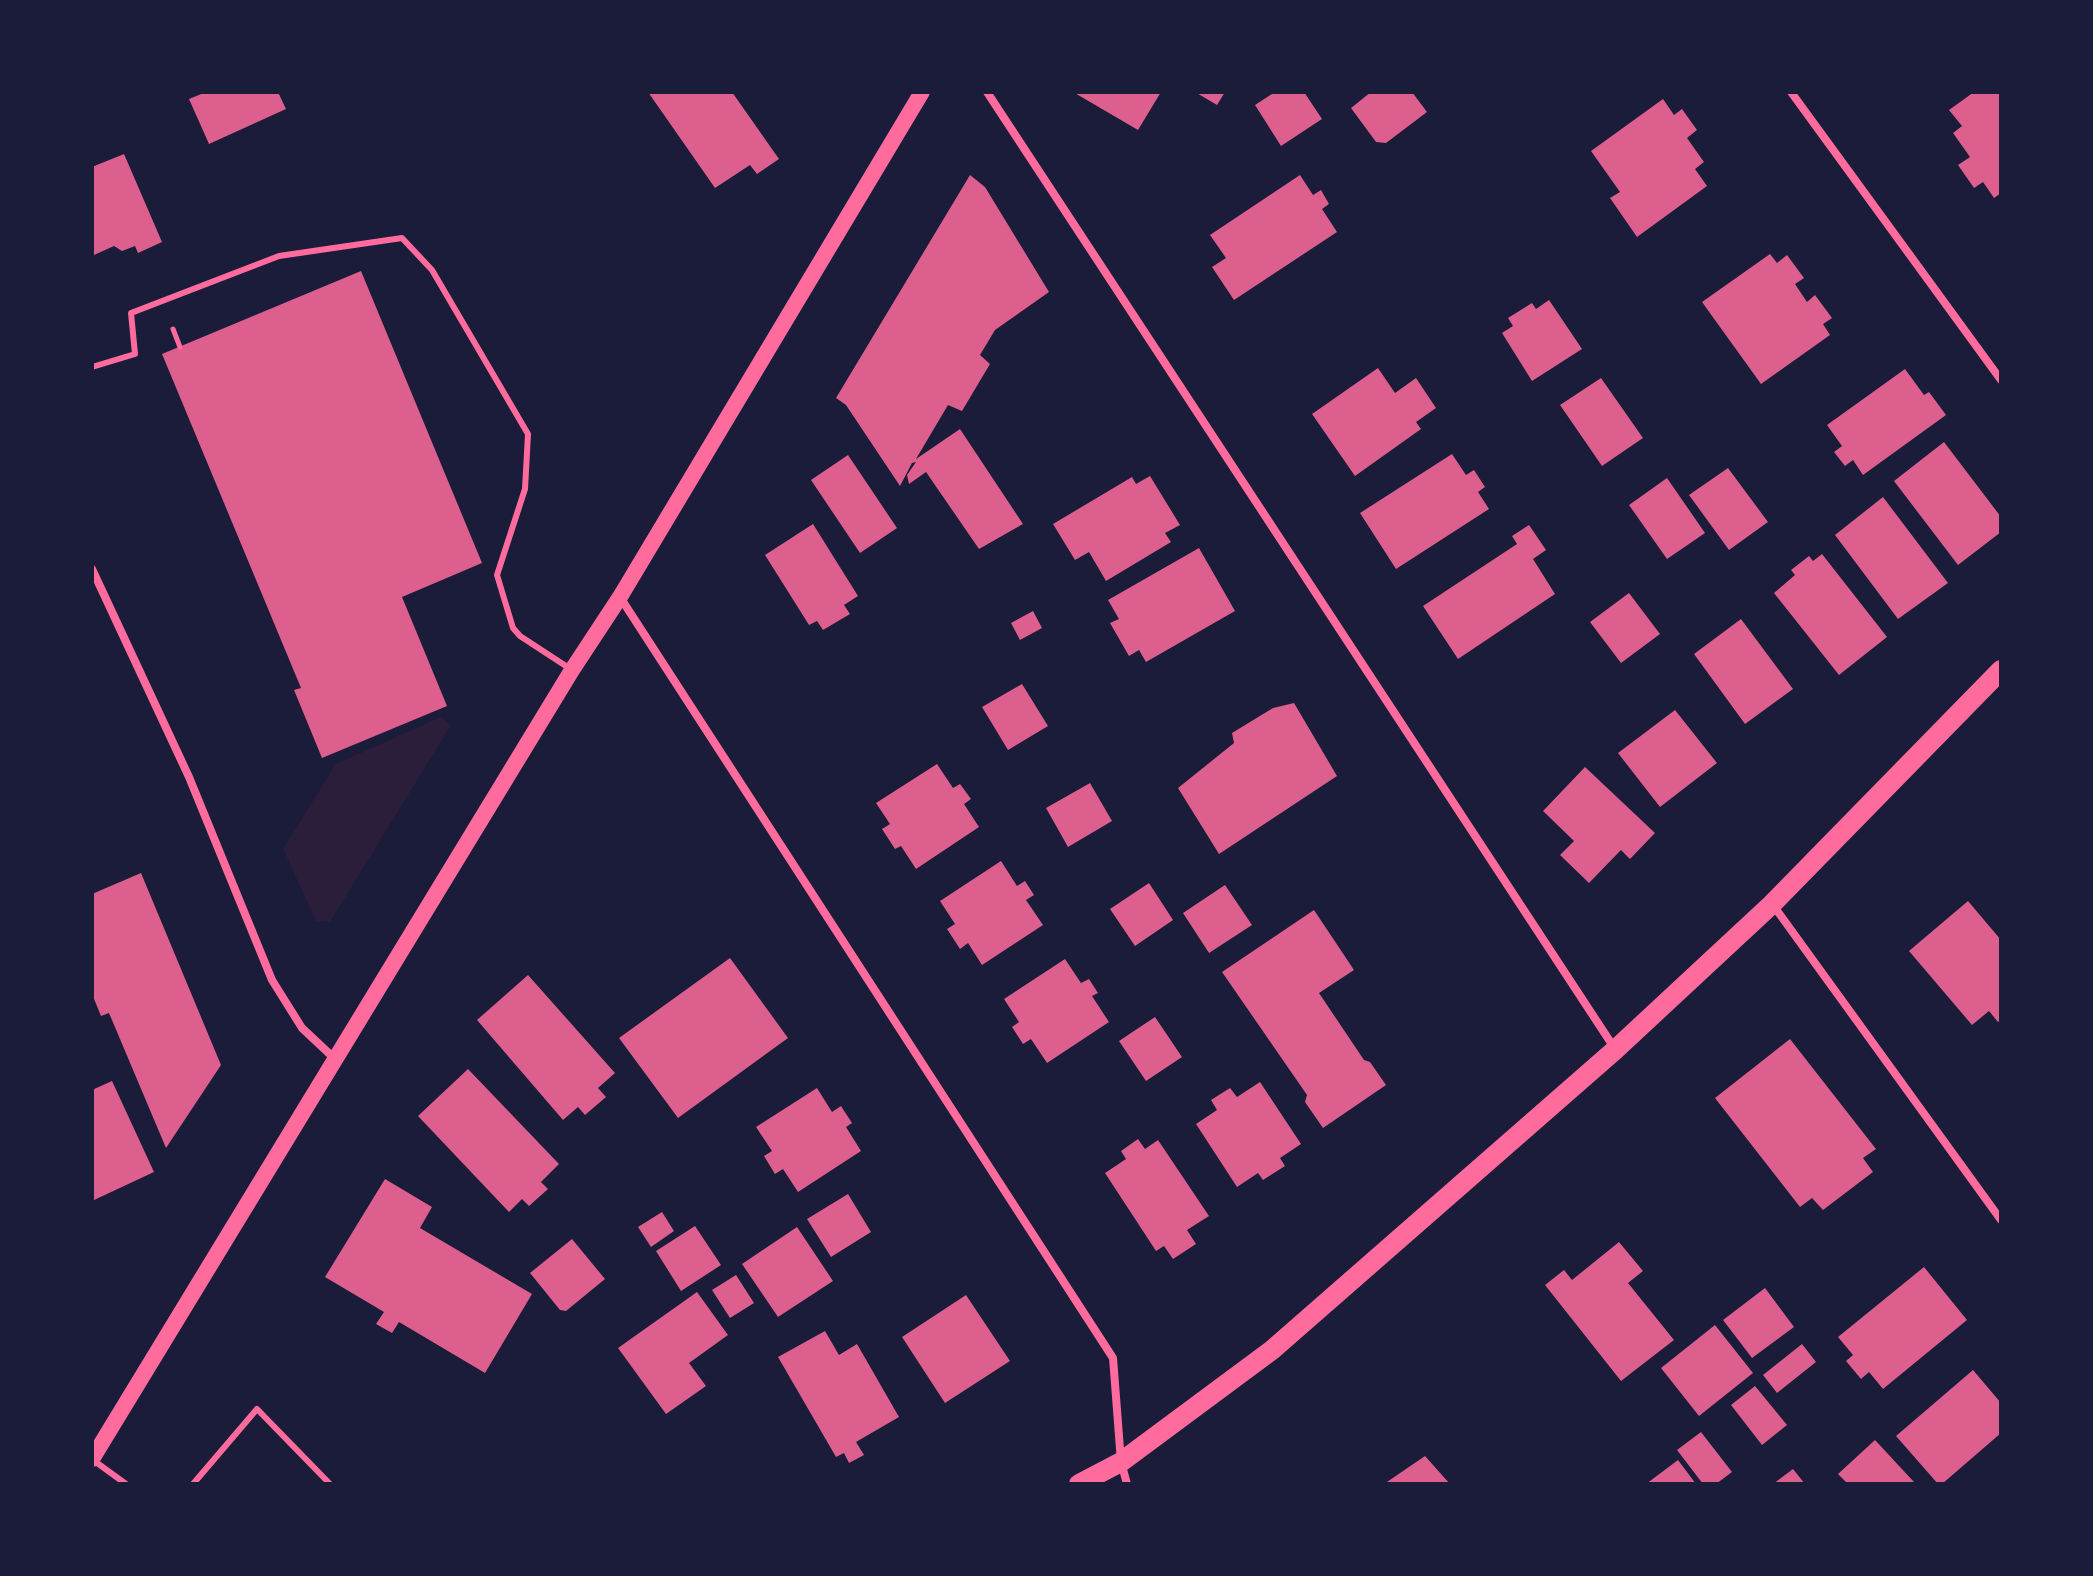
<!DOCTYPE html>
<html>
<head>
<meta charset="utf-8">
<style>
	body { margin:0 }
	#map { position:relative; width:2093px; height:1576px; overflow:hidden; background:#1b1b3a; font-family:"Noto Sans",sans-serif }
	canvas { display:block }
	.frame { position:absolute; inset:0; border:94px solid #1b1b3a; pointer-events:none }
</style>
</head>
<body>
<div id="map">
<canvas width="2093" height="1576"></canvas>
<div class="frame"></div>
</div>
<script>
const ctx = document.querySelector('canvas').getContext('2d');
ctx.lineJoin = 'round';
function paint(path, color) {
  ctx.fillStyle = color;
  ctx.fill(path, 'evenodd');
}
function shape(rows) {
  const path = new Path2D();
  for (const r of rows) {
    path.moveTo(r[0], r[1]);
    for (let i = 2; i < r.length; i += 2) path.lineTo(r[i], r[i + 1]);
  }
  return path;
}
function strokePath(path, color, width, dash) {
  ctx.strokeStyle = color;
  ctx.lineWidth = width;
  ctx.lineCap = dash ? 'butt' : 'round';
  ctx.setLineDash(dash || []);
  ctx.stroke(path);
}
paint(shape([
	[441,717,451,725,330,922,316,921,283,849,336,764]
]), '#2a1e3b');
paint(shape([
	[206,92,278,92,286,109,209,144,189,99],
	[648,92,732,92,779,159,757,174,750,165,715,188],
	[1073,92,1161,92,1138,130],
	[1195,92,1225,92,1217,105],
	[1275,92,1304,92,1322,119,1281,146,1255,105],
	[1371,92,1412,92,1427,112,1386,143,1376,142,1351,108],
	[1974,92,2001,92,2001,193,1994,198,1983,182,1974,188,1958,165,1970,157,1953,133,1962,126,1949,110],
	[1663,99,1674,115,1682,109,1697,130,1687,138,1704,162,1695,169,1707,186,1637,237,1610,198,1620,192,1591,151],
	[124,154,162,242,138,253,135,246,122,251,114,246,94,255,92,167],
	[970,175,985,187,1049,292,995,330,980,355,990,364,962,411,948,405,916,459,960,429,1023,524,979,549,926,472,909,484,907,475,916,462,912,463,900,486,846,405,836,398],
	[1300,175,1313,195,1321,190,1329,204,1322,209,1337,232,1234,300,1212,267,1226,258,1210,235],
	[1770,254,1777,263,1787,255,1804,278,1795,284,1807,302,1815,295,1832,318,1823,324,1830,335,1761,384,1702,302],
	[361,271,482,563,402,597,447,706,322,758,294,690,301,688,162,354],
	[1549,300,1582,349,1532,381,1502,333,1513,326,1508,318,1532,303,1536,309],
	[1378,368,1395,393,1416,378,1436,408,1416,422,1421,429,1355,476,1312,414],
	[1905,369,1924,395,1929,392,1946,415,1863,475,1853,460,1845,466,1834,452,1842,446,1827,425],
	[1601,378,1643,438,1602,466,1560,405],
	[1944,442,2001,517,2001,532,1958,565,1894,481],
	[1452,454,1466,475,1474,470,1485,487,1478,492,1489,509,1396,569,1360,513],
	[848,455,897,528,860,553,811,480],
	[1728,468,1768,522,1729,550,1689,495],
	[1150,476,1180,525,1165,533,1171,542,1106,581,1089,552,1075,560,1053,524,1132,477,1136,484],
	[1667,478,1705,533,1667,559,1629,505],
	[1883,497,1948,583,1898,619,1835,535],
	[813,524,858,596,844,605,850,614,823,630,817,621,809,625,765,555],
	[1529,525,1546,550,1533,559,1555,594,1458,659,1423,606,1517,544,1512,536],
	[1199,548,1235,611,1146,662,1139,650,1129,656,1110,623,1119,619,1108,600],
	[1822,554,1887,637,1839,675,1774,593,1795,575,1791,570,1809,556,1813,561],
	[1629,593,1660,634,1621,663,1590,622],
	[1033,611,1042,628,1020,640,1011,623],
	[1741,619,1793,689,1745,724,1694,654],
	[1022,684,1048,726,1008,750,982,707],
	[1294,703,1337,776,1219,854,1178,788,1234,743,1232,733,1273,708],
	[1675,710,1717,763,1660,807,1618,753],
	[937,764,953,788,960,784,971,799,964,804,979,827,916,869,901,846,895,849,882,829,890,824,876,803],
	[1585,767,1655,833,1630,859,1621,850,1589,883,1560,855,1574,841,1543,811],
	[1090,783,1112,821,1068,847,1046,808],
	[1001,861,1017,886,1025,881,1034,895,1026,900,1043,925,982,965,968,943,960,949,947,929,955,924,940,901],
	[141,873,221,1065,166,1148,109,1013,101,1016,92,994,92,894],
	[1149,883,1173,920,1135,946,1110,909],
	[1225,885,1252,925,1209,953,1183,913],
	[1968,901,2001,940,2001,1020,1998,1022,1989,1011,1972,1025,1909,951],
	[1314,910,1354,970,1319,993,1364,1060,1370,1062,1386,1085,1323,1128,1305,1102,1307,1095,1222,972],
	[730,958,788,1038,678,1118,619,1038],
	[1065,959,1081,983,1089,979,1098,993,1092,996,1109,1022,1047,1063,1031,1039,1023,1044,1012,1027,1019,1022,1004,999],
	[528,975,615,1073,598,1088,606,1097,585,1115,578,1107,563,1120,477,1020],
	[1155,1017,1182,1057,1146,1081,1119,1041],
	[1790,1039,1876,1149,1863,1158,1873,1172,1823,1210,1812,1198,1800,1207,1715,1098],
	[468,1069,559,1164,541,1182,548,1189,529,1206,522,1199,509,1212,418,1116],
	[112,1081,154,1172,92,1201,92,1090],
	[1260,1082,1301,1144,1280,1158,1285,1166,1263,1180,1258,1173,1237,1187,1196,1124,1217,1110,1211,1100,1230,1088,1237,1097],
	[817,1088,832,1112,841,1106,852,1123,846,1127,861,1151,798,1192,783,1169,775,1174,764,1156,772,1151,756,1127],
	[1138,1139,1145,1149,1158,1140,1209,1216,1187,1230,1196,1244,1173,1259,1164,1246,1156,1251,1105,1173,1126,1159,1121,1151],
	[385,1179,432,1207,420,1228,532,1294,485,1373,399,1322,392,1333,376,1324,384,1312,325,1277],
	[848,1194,871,1232,831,1257,807,1219],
	[662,1212,674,1231,651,1247,638,1227],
	[695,1226,721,1265,681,1291,656,1251],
	[797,1227,833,1281,778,1317,742,1264],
	[572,1239,605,1279,566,1311,560,1310,530,1273],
	[1619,1242,1643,1271,1628,1283,1674,1340,1621,1381,1545,1285,1564,1270,1572,1280],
	[1924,1267,1967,1320,1883,1389,1869,1372,1861,1379,1846,1361,1853,1355,1838,1337],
	[736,1275,754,1303,730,1318,712,1290],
	[1765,1288,1794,1327,1752,1358,1723,1320],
	[697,1292,728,1335,689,1363,706,1386,666,1414,618,1348],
	[966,1295,1010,1361,945,1403,902,1337],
	[1715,1325,1753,1373,1699,1416,1661,1368],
	[825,1331,839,1355,857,1344,899,1417,856,1442,864,1455,849,1463,844,1453,836,1457,778,1357],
	[1802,1344,1816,1362,1777,1393,1763,1375],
	[1973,1370,2001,1403,2001,1433,1942,1484,1938,1484,1896,1436],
	[1755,1386,1787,1425,1762,1445,1731,1405],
	[1701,1432,1732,1472,1716,1484,1703,1484,1677,1450],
	[1875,1440,1914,1482,1912,1484,1848,1484,1838,1474],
	[1425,1456,1450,1484,1384,1484],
	[1678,1460,1696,1484,1646,1484],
	[1793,1469,1805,1484,1773,1484]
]), '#dd5f8e');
strokePath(shape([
	[173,329,180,347]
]), '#ff6b9d', 5);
strokePath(shape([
	[92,367,135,354,131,313,279,256,402,238,432,270,528,434,525,489,497,575,513,628,520,636,569,668],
	[93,1460,126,1484],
	[193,1484,257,1409,330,1484]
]), '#ff6b9d', 6);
strokePath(shape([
	[987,92,1615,1049],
	[1791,92,2001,380],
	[92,569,189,777,272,980,302,1028,335,1059],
	[620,597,1113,1358,1121,1462,1127,1484],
	[1773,905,2001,1220]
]), '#ff6b9d', 8);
strokePath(shape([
	[92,1459,572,670,620,597,922,92]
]), '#ff6b9d', 16);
strokePath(shape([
	[1079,1484,1121,1462,1272,1350,1615,1050,1772,904,2001,670]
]), '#ff6b9d', 20);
</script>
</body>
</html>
